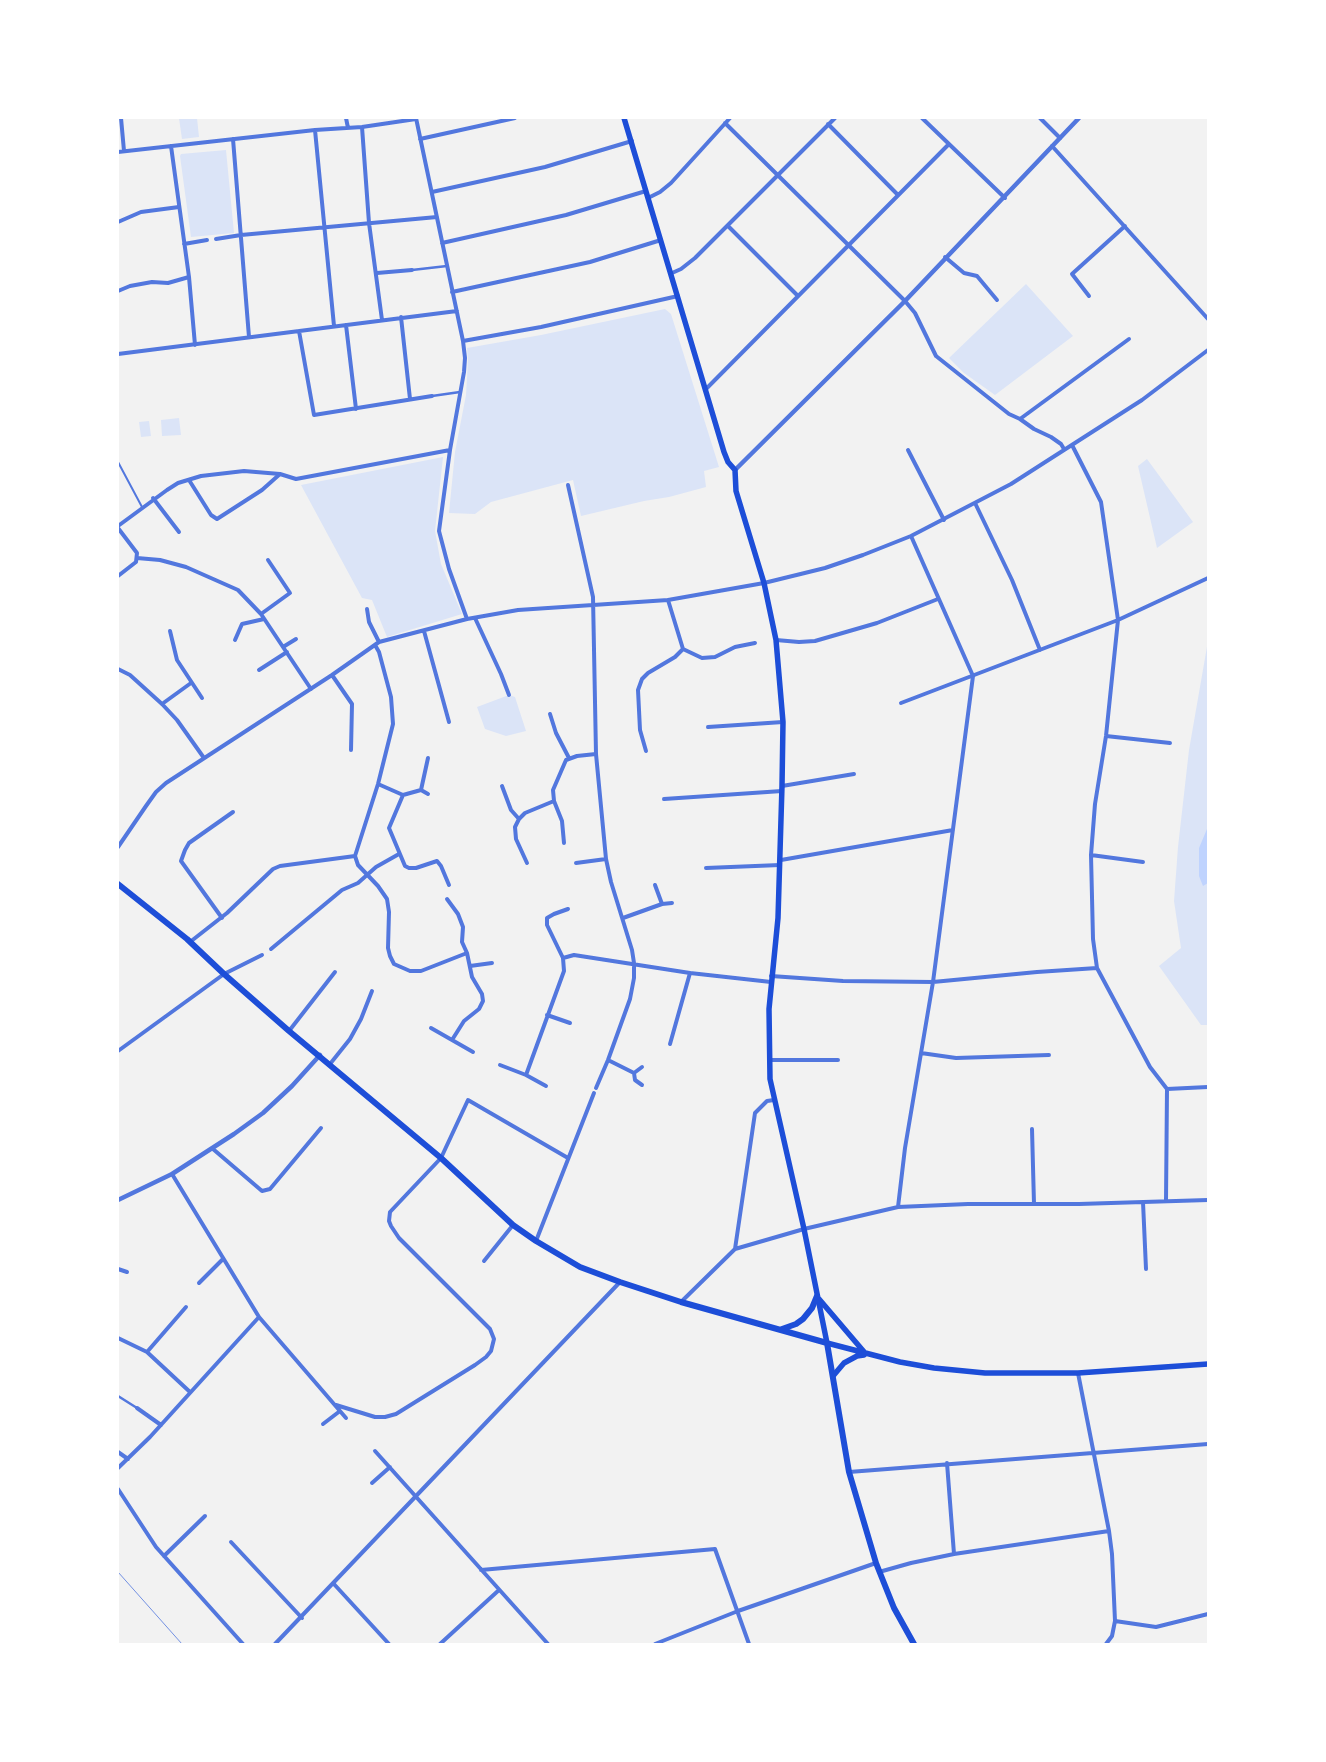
<!DOCTYPE html>
<html>
<head>
<meta charset="utf-8">
<style>
	body { margin:0 }
	#map { position:relative; width:1326px; height:1762px; overflow:hidden; background:#f2f2f2; font-family:"DejaVu Sans",sans-serif }
	canvas { display:block }
	.frame { position:absolute; inset:0; border:119px solid #fff; pointer-events:none }
</style>
</head>
<body>
<div id="map">
<canvas width="1326" height="1762"></canvas>
<div class="frame"></div>
</div>
<script>
const ctx = document.querySelector('canvas').getContext('2d');
ctx.lineJoin = 'round';
function paint(path, color) {
  ctx.fillStyle = color;
  ctx.fill(path, 'evenodd');
}
function shape(rows) {
  const path = new Path2D();
  for (const r of rows) {
    path.moveTo(r[0], r[1]);
    for (let i = 2; i < r.length; i += 2) path.lineTo(r[i], r[i + 1]);
  }
  return path;
}
function strokePath(path, color, width, dash) {
  ctx.strokeStyle = color;
  ctx.lineWidth = width;
  ctx.lineCap = dash ? 'butt' : 'round';
  ctx.setLineDash(dash || []);
  ctx.stroke(path);
}
paint(shape([
	[179,118,197,118,199,137,182,139],
	[226,150,234,233,191,237,180,156,181,154],
	[1026,284,1073,336,995,395,964,373,949,358],
	[665,309,671,314,719,467,704,471,706,487,669,497,644,501,581,516,573,480,491,502,475,514,449,513,455,452,466,395,468,360,467,348,541,335],
	[179,418,181,435,162,436,161,420],
	[149,421,151,436,141,437,139,422],
	[443,457,435,531,441,564,462,614,387,637,372,600,362,598,301,485],
	[1147,459,1193,522,1157,548,1138,466],
	[1208,641,1208,1025,1201,1025,1159,966,1181,948,1174,901,1178,847,1189,750],
	[509,695,515,697,526,731,506,736,485,729,477,707]
]), '#dbe4f7');
paint(shape([
	[1208,817,1208,883,1203,886,1199,876,1199,848,1207,829]
]), '#bfd3fe');
strokePath(shape([
	[118,462,142,507]
]), '#5277de', 2);
strokePath(shape([
	[412,270,447,266],
	[432,396,460,392],
	[118,1396,137,1408]
]), '#5277de', 2.5);
strokePath(shape([
	[121,118,124,151],
	[346,118,348,128],
	[416,118,463,341,465,358,464,372,450,450,439,531,449,569,467,619],
	[922,118,1005,198],
	[1040,118,1060,138],
	[725,123,905,301,915,313,936,356,1009,414,1020,419,1034,429,1051,437,1061,444,1064,449],
	[828,124,898,195],
	[362,127,369,223,382,320],
	[315,130,334,326],
	[233,139,249,337],
	[420,139,515,118],
	[171,146,189,277,195,345],
	[1052,146,1208,319],
	[118,152,315,130,362,127,416,119],
	[432,192,545,167,632,141],
	[648,198,660,192,671,183,730,118],
	[118,222,141,212,179,207],
	[728,226,798,296],
	[216,239,241,235,437,217],
	[442,243,566,215,646,191],
	[184,244,207,240],
	[945,257,964,273,977,276,997,300],
	[377,273,412,270],
	[672,273,681,269,695,258,835,118],
	[118,291,130,286,152,282,168,283,189,277],
	[452,292,590,262,661,240],
	[1089,296,1072,274,1125,226],
	[401,317,410,399],
	[346,325,356,409],
	[299,331,314,415,432,396],
	[463,341,541,327,678,296],
	[118,354,457,311],
	[705,390,949,144],
	[1020,419,1129,339],
	[1072,445,1101,502,1118,620,1106,736,1095,804,1091,855,1093,939,1097,968,1150,1067,1167,1089,1166,1201],
	[908,450,944,520],
	[189,480,211,515,217,519,262,490,280,474],
	[568,485,593,597,596,754,606,859,611,882,632,950,634,963,634,978,630,999,608,1060,596,1088],
	[153,498,179,532],
	[975,503,1012,580,1040,650],
	[118,526,167,490,178,483,201,476,244,471,280,474,296,479,450,450],
	[118,528,137,553,136,562,118,576],
	[137,558,160,560,186,567,238,590,261,614,311,689],
	[367,609,369,622,379,642],
	[261,614,290,593,268,560],
	[475,618,501,674,509,695],
	[170,631,177,660,202,698],
	[424,631,449,722],
	[235,640,242,624,264,619],
	[776,640,799,642,815,641,877,623,938,599],
	[375,645,379,652,391,697,393,724,378,784,355,856,358,865,378,886,387,899,389,912,388,948,390,956,394,964,410,971,421,971,467,953,462,942,463,927,458,914,447,899],
	[283,647,296,639],
	[683,649,702,658,715,657,735,647,755,643],
	[118,669,130,675,162,704,177,720,204,758],
	[259,670,287,652],
	[332,675,352,704,351,750],
	[901,703,1118,620,1208,578],
	[162,704,191,683],
	[550,714,556,733,569,758],
	[708,727,783,722],
	[1106,736,1170,743],
	[646,751,640,730,638,690,642,679,648,673,675,657,683,649,668,600],
	[428,758,421,790,403,795,389,828,405,866,409,868,416,868,437,861,441,866,449,885],
	[378,784,403,795],
	[502,786,511,810,519,819],
	[782,786,854,774],
	[421,790,428,794],
	[664,799,782,791],
	[554,801,562,821,564,843],
	[118,847,146,806,156,792,166,783,332,675,379,642,467,619,518,610,668,600,764,583,825,568,863,555,911,536,1011,484,1142,400,1208,350],
	[1091,855,1143,862],
	[781,860,953,830],
	[527,863,516,839,515,827,519,819,525,813,554,801,553,790,566,760,577,756,596,754],
	[576,863,606,859],
	[706,868,780,865],
	[662,904,672,903],
	[222,918,181,861,185,850,189,843,233,812],
	[623,918,662,904,655,885],
	[190,942,227,913,273,869,280,866,355,856],
	[271,949,342,890,358,883,376,867,399,854],
	[467,953,472,977,482,994,483,1001,479,1009,464,1021,452,1040,473,1052],
	[563,958,574,955,690,973,771,982],
	[470,966,492,963],
	[771,976,843,981,933,982,1037,972,1097,968],
	[547,1015,570,1023],
	[431,1028,452,1040],
	[289,1031,335,972],
	[670,1044,690,973],
	[118,1051,224,974,262,955],
	[921,1053,956,1058,1049,1055],
	[608,1060,634,1073,635,1080,642,1085],
	[769,1060,838,1060],
	[330,1064,350,1039,361,1019,372,991],
	[500,1065,526,1075,564,971,563,958,547,925,547,918,554,914,568,909],
	[634,1073,642,1067],
	[526,1075,546,1086],
	[1167,1089,1208,1087],
	[1032,1129,1034,1204],
	[213,1149,262,1191,270,1189,321,1128],
	[172,1174,259,1317,346,1418],
	[1143,1202,1146,1269],
	[898,1207,905,1148,933,982,973,676,911,536],
	[536,1241,594,1093],
	[735,1249,755,1113,767,1101,774,1100],
	[484,1261,513,1225],
	[118,1269,127,1272],
	[199,1283,223,1259],
	[681,1302,735,1249,804,1229,898,1207,968,1204,1079,1204,1208,1200],
	[118,1338,147,1352,190,1392],
	[147,1352,186,1307],
	[1078,1373,1109,1531,1112,1554,1115,1621,1112,1636,1106,1644],
	[336,1405,375,1417,385,1417,396,1414,475,1365,486,1357,491,1351,494,1339,490,1329,399,1238,391,1226,389,1221,390,1212,441,1158,468,1100,568,1158],
	[137,1408,161,1425],
	[323,1424,340,1411],
	[375,1451,548,1644],
	[118,1452,128,1459],
	[947,1463,954,1554],
	[118,1468,150,1437,259,1317],
	[849,1472,1208,1444],
	[372,1483,390,1467],
	[118,1489,156,1547,243,1644],
	[231,1542,302,1618],
	[164,1556,205,1516],
	[481,1570,715,1549,749,1644],
	[879,1572,911,1563,954,1554,1109,1531],
	[333,1583,389,1644],
	[1115,1621,1156,1627,1208,1614],
	[275,1644,620,1282],
	[440,1644,499,1590],
	[655,1644,738,1611,876,1563]
]), '#5277de', 4);
strokePath(shape([
	[735,470,905,301,1079,118],
	[118,1200,172,1174,234,1134,263,1113,292,1086,320,1055]
]), '#5277de', 4.5);
strokePath(shape([
	[624,118,724,452,728,462,735,470,736,491,764,583,776,640,783,722,782,786,778,918,769,1009,770,1079,804,1229,827,1343,900,1362,934,1368,985,1373,1078,1373,1208,1364],
	[819,1299,865,1353],
	[833,1376,844,1363,857,1356,864,1355]
]), '#1d4ed8', 5.5);
strokePath(shape([
	[118,884,187,939,224,974,289,1031,441,1158,513,1225,536,1241,580,1267,620,1282,681,1302,827,1343,849,1472,876,1563,894,1608,914,1644],
	[782,1329,796,1324,803,1319,812,1308,817,1296]
]), '#1d4ed8', 6);
strokePath(shape([
	[118,1572,182,1644]
]), '#7290e2', 1);
</script>
</body>
</html>
